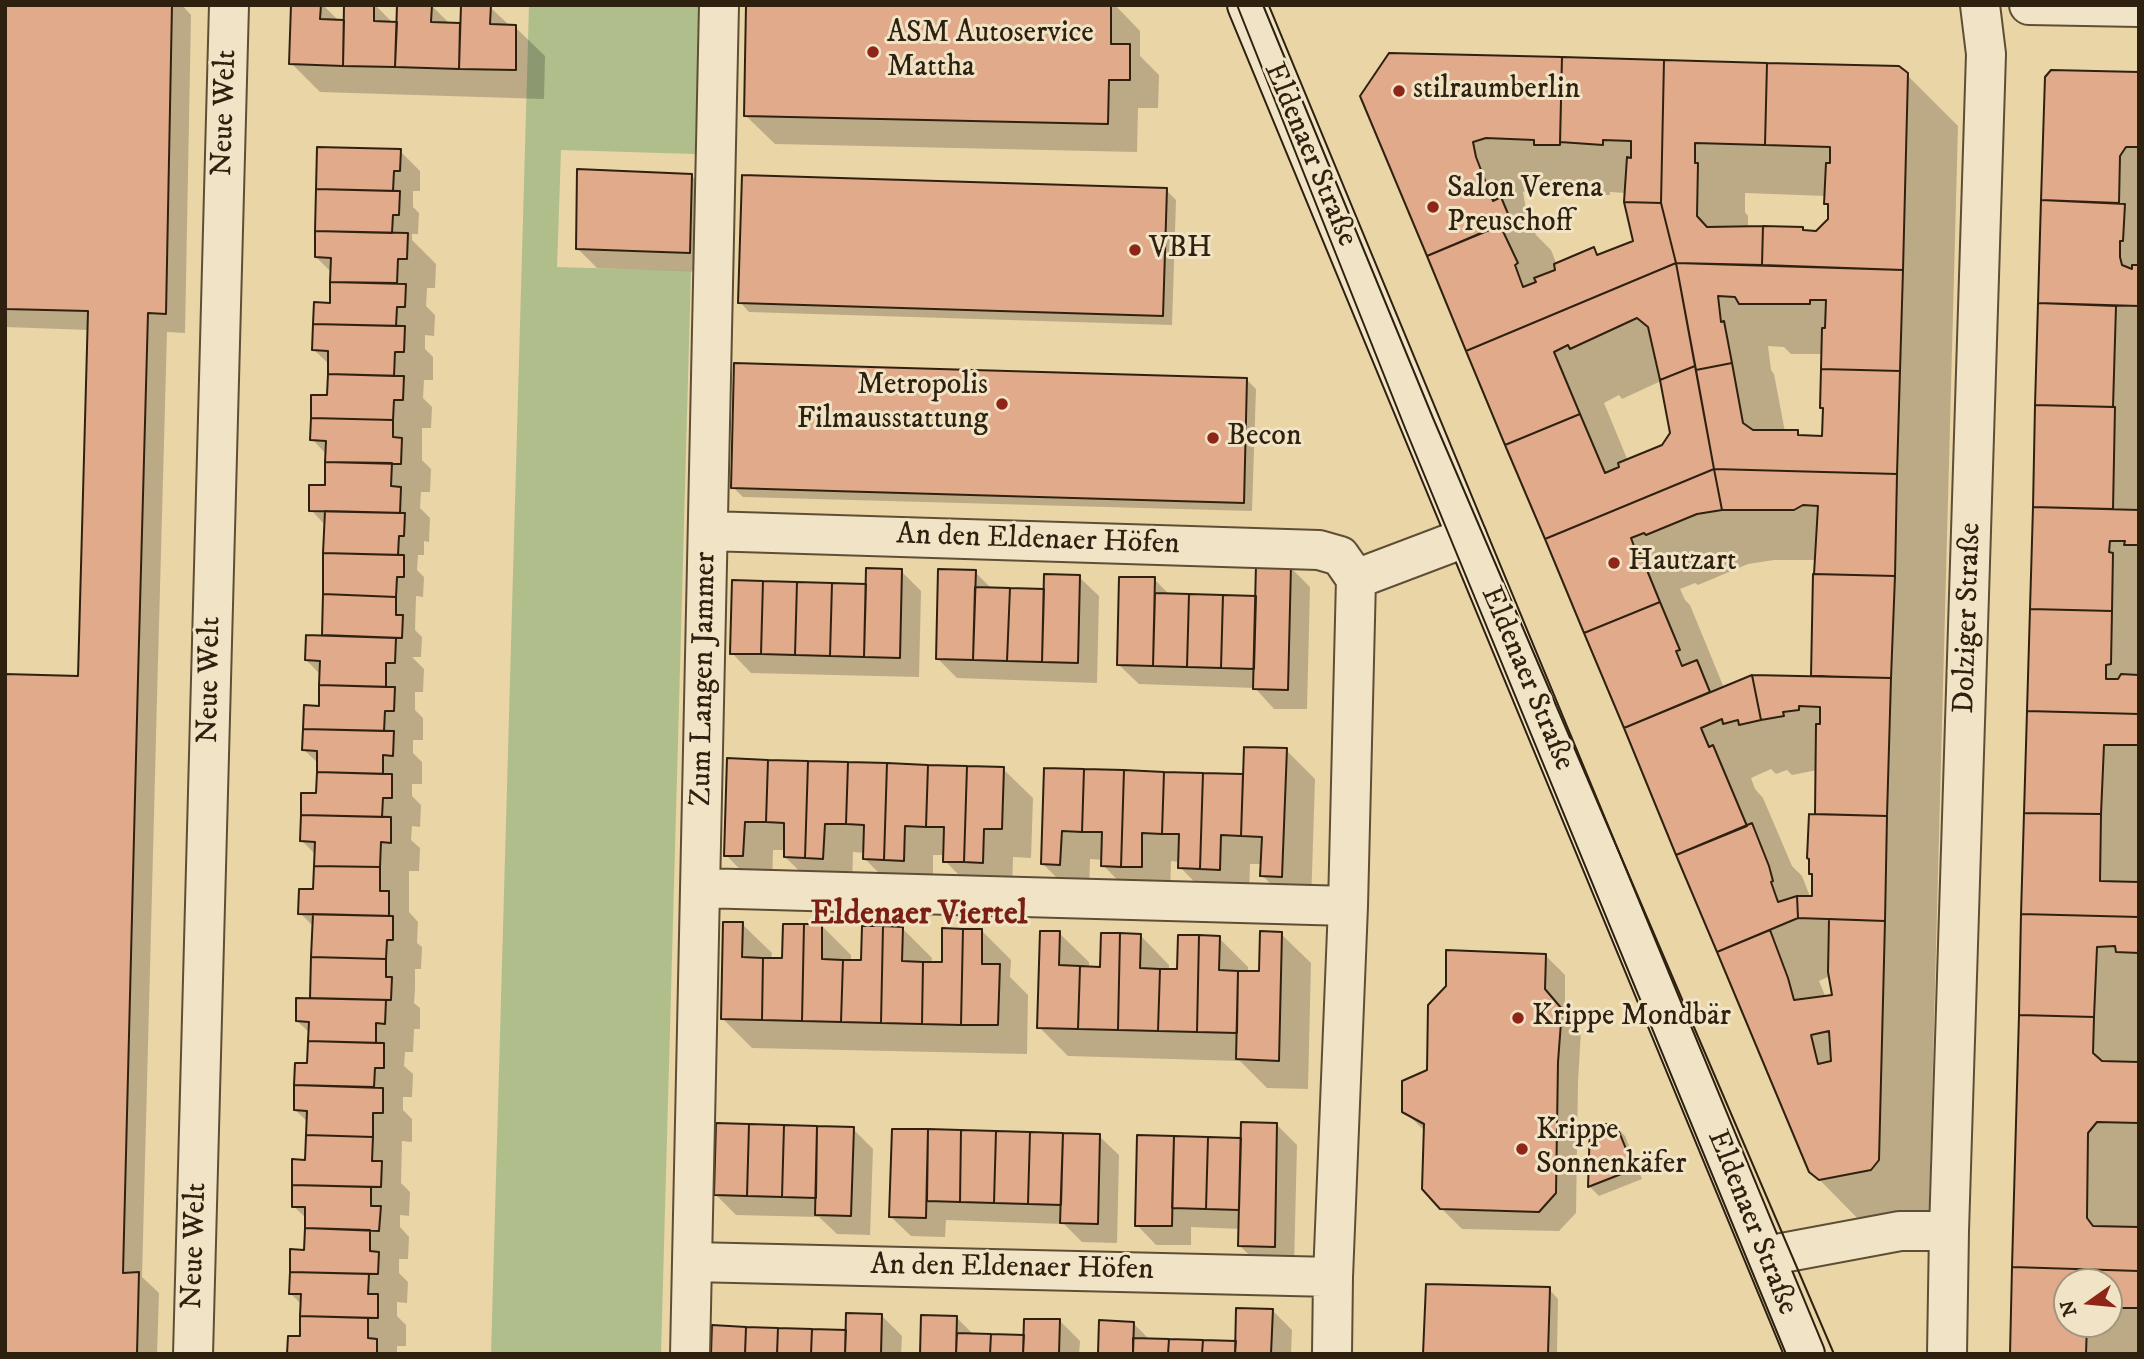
<!DOCTYPE html>
<html>
<head>
<meta charset="utf-8">
<style>
	body { margin:0 }
	#map { position:relative; width:2144px; height:1359px; overflow:hidden; background:#ead5a7; font-family:"IM FELL DW Pica",serif }
	canvas { display:block }
	.frame { position:absolute; inset:0; border:7px solid #2f2110; pointer-events:none }
	.north { position:absolute; left:2053px; top:1268px; width:70px; height:70px; box-sizing:border-box; background:#f1e4c6; border:2px solid #a3967d; border-radius:50%; rotate:255deg; font-size:19px; font-weight:700; line-height:28px; text-align:center; color:#2f2110 }
	.north::after { content:''; display:block; margin:auto; width:24px; height:32px; background:#8f2418; clip-path:polygon(50% 0,100% 100%,50% 72%,0 100%) }
</style>
</head>
<body>
<div id="map">
<canvas width="2144" height="1359"></canvas>
<div class="frame"></div>
<div class="north">N</div>
</div>
<script>
const ctx = document.querySelector('canvas').getContext('2d');
ctx.lineJoin = 'round';
function paint(path, color) {
  ctx.fillStyle = color;
  ctx.fill(path, 'evenodd');
}
function shape(rows) {
  const path = new Path2D();
  for (const r of rows) {
    path.moveTo(r[0], r[1]);
    for (let i = 2; i < r.length; i += 2) path.lineTo(r[i], r[i + 1]);
  }
  return path;
}
function strokePath(path, color, width, dash) {
  ctx.strokeStyle = color;
  ctx.lineWidth = width;
  ctx.lineCap = dash ? 'butt' : 'round';
  ctx.setLineDash(dash || []);
  ctx.stroke(path);
}
function label(font, color, halo, rows, align = 'center') {
  ctx.font = font + ' "IM FELL DW Pica",serif';
  ctx.lineWidth = 6;
  ctx.setLineDash([]);
  ctx.textBaseline = 'middle';
  ctx.strokeStyle = halo;
  ctx.fillStyle = color;
  for (const [text, x, y, turn = 0] of rows) {
    ctx.save();
    ctx.translate(x, y);
    ctx.rotate((+turn || 0) * Math.PI / 180);
    ctx.textAlign = isNaN(turn) ? turn : align;
    if (halo) ctx.strokeText(text, 0, 0);
    ctx.fillText(text, 0, 0);
    ctx.restore();
  }
}
paint(shape([
	[529,5,699,6,695,154,561,150,557,267,691,271,661,1354,491,1354]
]), '#b0be8c');
paint(shape([
	[5,5,182,5,191,15,185,333,167,332,157,698,142,1277,159,1293,157,1354,5,1354,80,678,89,330,5,327],
	[293,5,323,5,340,22,346,22,346,5,375,5,393,23,398,23,431,5,451,25,462,25,490,7,510,26,515,27,545,56,544,99,320,92,291,63],
	[748,5,1115,5,1140,31,1140,56,1159,75,1158,108,1138,108,1137,152,775,144,745,115],
	[2139,74,2139,1352,2012,1354,2047,78],
	[2067,1282,2109,1282,2109,1324,2067,1324],
	[1907,75,1958,126,1929,1211,1922,1220,1862,1223,1811,1171,1362,96],
	[1538,188,1582,189,1587,195,1610,195,1610,192,1626,193,1635,242,1600,256,1594,249,1557,265,1551,250,1536,235,1526,209,1523,192],
	[1745,193,1826,196,1826,203,1830,207,1830,220,1816,232,1748,229,1748,216,1745,212],
	[1768,346,1784,347,1791,354,1823,354,1821,407,1825,411,1824,438,1802,437,1797,432,1785,432,1774,374,1771,370],
	[1661,381,1671,433,1663,446,1628,461,1604,403,1619,395,1622,399],
	[1774,560,1816,560,1812,678,1724,688,1690,605,1685,600,1680,589,1695,583,1698,585,1748,564],
	[1771,769,1776,774,1787,770,1792,775,1817,770,1816,816,1811,874,1814,876,1813,904,1802,876,1792,866,1763,798,1755,789,1751,778],
	[1830,976,1834,997,1826,998,1819,981],
	[400,151,420,171,420,191,413,191,413,207,419,213,418,234,412,234,412,240,436,264,435,288,427,288,426,306,435,315,434,336,425,335,425,349,433,357,433,380,424,380,423,398,432,407,431,428,422,428,422,460,431,469,430,492,421,492,420,508,430,518,429,542,424,541,424,555,418,555,417,570,424,577,423,597,416,596,415,630,422,637,421,657,412,657,424,669,423,692,415,692,415,710,423,718,423,740,413,740,413,753,422,762,422,784,412,784,412,796,421,805,420,827,412,826,411,840,420,848,419,871,409,871,409,912,418,922,417,943,422,947,421,969,415,969,415,989,414,1003,420,1008,420,1029,414,1029,413,1052,405,1052,404,1066,413,1074,412,1097,403,1097,403,1110,412,1119,412,1142,402,1141,401,1183,410,1192,409,1216,400,1215,400,1227,409,1237,408,1259,399,1259,399,1273,408,1282,407,1303,397,1302,397,1316,406,1325,406,1346,397,1346,397,1354,289,1354,301,1338,302,1305,291,1294,292,1251,305,1251,307,1219,293,1206,294,1161,307,1161,308,1122,295,1110,297,1064,309,1065,310,1033,297,1021,312,1000,314,927,300,913,315,891,316,855,302,841,318,795,319,764,304,750,321,708,321,675,306,660,326,638,323,635,326,526,311,510,327,487,327,455,312,439,329,397,330,365,314,350,331,304,332,273,316,257],
	[691,175,711,195,709,272,597,268,577,248],
	[1166,190,1176,200,1172,325,749,312,740,302],
	[1246,379,1256,389,1252,511,743,497,733,487],
	[1290,567,1310,587,1307,709,1274,709,1255,688,1139,684,1119,665,1154,579,1170,595,1257,598],
	[901,571,921,591,919,677,751,673,732,653,867,586],
	[975,572,992,589,1045,591,1079,577,1099,596,1097,683,957,678,938,659],
	[1286,750,1315,779,1311,905,1291,905,1262,875,1262,864,1250,864,1249,898,1209,897,1180,867,1180,862,1171,861,1170,896,1132,895,1103,865,1103,860,1090,859,1089,894,1072,893,1043,864,1045,770,1244,776],
	[729,760,1003,769,1033,798,1031,858,1013,857,1012,891,974,890,945,861,945,855,933,855,933,889,894,888,865,859,865,853,853,852,852,887,815,886,785,857,786,850,773,850,772,885,755,885,726,855],
	[742,924,772,953,771,959,784,960,822,926,851,955,851,962,863,962,902,928,932,958,931,964,944,964,982,931,1011,960,1010,977,1028,995,1027,1054,752,1048,723,1019],
	[1059,933,1089,962,1089,968,1101,969,1140,935,1169,965,1169,970,1179,971,1219,938,1248,967,1248,972,1261,973,1281,934,1311,963,1308,1089,1267,1088,1240,1061,1068,1056,1039,1027],
	[1545,955,1565,975,1565,1010,1581,1030,1578,1082,1576,1213,1559,1231,1462,1229,1441,1208,1426,1132,1404,1111,1429,1071],
	[1277,1125,1297,1145,1294,1266,1260,1266,1240,1246,1241,1229,1191,1227,1191,1245,1156,1245,1137,1225,1242,1140],
	[1591,1126,1615,1126,1625,1136,1642,1179,1599,1196,1590,1187],
	[853,1129,873,1149,870,1235,837,1234,819,1217,736,1215,716,1195],
	[894,1130,1099,1136,1119,1155,1117,1243,1082,1242,1064,1224,946,1220,945,1237,911,1236,891,1217],
	[1549,1289,1558,1299,1557,1354,1425,1354],
	[1272,1310,1292,1330,1291,1354,1099,1354,1133,1323,1150,1340,1237,1343],
	[882,1316,902,1336,901,1354,713,1354,848,1332],
	[957,1318,974,1335,1026,1337,1060,1321,1080,1341,1079,1354,922,1354]
]), '#0003');
const building = shape([
	[5,5,172,5,166,314,148,313,138,678,123,1273,139,1272,137,1354,5,1354,5,674,78,676,88,311,5,309,5,5],
	[291,5,321,5,320,19,344,20,343,66,289,64,291,5],
	[344,5,374,5,374,21,397,22,395,67,343,66,344,5],
	[397,5,432,5,431,22,460,23,459,69,395,67,397,5],
	[461,5,491,5,490,24,516,25,516,70,459,69,461,5],
	[746,5,1111,5,1111,44,1130,44,1130,80,1109,80,1108,124,744,116,746,5],
	[1389,53,1562,57,1560,145,1534,145,1534,140,1486,138,1473,142,1476,157,1493,201,1501,197,1511,221,1427,256,1360,96,1389,53],
	[1562,57,1664,60,1661,203,1624,202,1627,157,1631,158,1631,141,1603,140,1603,145,1560,142,1562,57],
	[1664,60,1767,63,1765,145,1695,143,1695,163,1698,163,1697,216,1707,227,1763,226,1762,265,1676,263,1661,203,1664,60],
	[1767,63,1899,66,1908,73,1903,270,1762,265,1763,226,1803,227,1803,230,1816,231,1828,219,1828,204,1824,204,1826,163,1830,163,1830,147,1765,145,1767,63],
	[2051,70,2139,72,2139,147,2126,147,2120,156,2119,203,2041,200,2045,77,2051,70],
	[317,147,401,149,400,171,394,171,393,191,316,189,317,147],
	[577,169,692,174,690,253,576,249,577,169],
	[742,175,1167,188,1163,316,738,303,742,175],
	[316,189,400,191,399,215,393,215,392,233,315,231,316,189],
	[2041,200,2125,204,2123,241,2120,241,2120,257,2122,265,2132,269,2132,265,2139,265,2139,306,2038,303,2041,200],
	[1624,202,1661,203,1676,263,1466,351,1427,256,1500,225,1518,263,1515,265,1523,287,1536,282,1534,278,1555,270,1554,264,1594,247,1597,255,1633,241,1624,202],
	[315,231,408,233,407,259,398,259,397,283,330,282,331,258,315,257,315,231],
	[1676,263,1903,270,1900,371,1821,369,1822,328,1825,328,1826,300,1810,300,1810,304,1739,304,1735,297,1718,296,1721,322,1724,321,1732,363,1696,370,1676,263],
	[1676,263,1695,366,1660,380,1648,327,1637,318,1570,349,1568,345,1554,352,1580,414,1505,445,1466,351,1676,263],
	[330,282,406,284,405,307,397,307,396,326,313,324,314,302,330,303,330,282],
	[2038,303,2116,306,2113,407,2035,405,2038,303],
	[313,324,405,326,404,352,395,352,394,376,328,374,328,351,312,350,313,324],
	[734,363,1247,378,1244,503,731,488,734,363],
	[1732,363,1743,423,1753,430,1798,430,1798,435,1822,436,1823,408,1820,408,1821,369,1900,371,1897,474,1714,469,1696,370,1732,363],
	[1695,366,1714,469,1545,539,1505,445,1580,414,1605,473,1619,467,1618,463,1662,445,1670,433,1660,380,1695,366],
	[328,374,404,376,403,400,394,400,393,420,311,418,311,395,327,395,328,374],
	[2035,405,2115,407,2113,509,2033,507,2035,405],
	[311,418,393,420,393,437,402,438,401,464,325,462,326,441,310,440,311,418],
	[325,462,392,463,391,486,401,487,400,513,309,511,309,485,325,485,325,462],
	[1714,469,1897,474,1895,576,1814,574,1818,506,1803,505,1794,510,1722,510,1714,469],
	[1714,469,1722,510,1697,514,1646,535,1644,533,1631,538,1637,554,1640,553,1660,602,1584,633,1545,539,1714,469],
	[2033,507,2139,510,2139,545,2124,545,2125,541,2110,541,2109,552,2113,553,2112,611,2030,609,2033,507],
	[325,511,405,513,404,536,399,536,398,555,323,553,325,511],
	[323,553,404,555,404,577,397,577,396,597,323,594,323,553],
	[1256,564,1291,565,1288,690,1253,689,1256,564],
	[866,568,902,569,900,658,864,657,866,568],
	[938,569,976,570,973,660,936,659,938,569],
	[1044,574,1080,575,1078,663,1042,662,1044,574],
	[1813,574,1895,576,1891,678,1811,676,1813,574],
	[1119,577,1155,577,1153,666,1117,665,1119,577],
	[732,580,763,581,761,654,730,654,732,580],
	[763,581,797,582,795,655,761,654,763,581],
	[797,582,832,583,830,656,795,655,797,582],
	[832,583,866,584,864,657,830,656,832,583],
	[975,587,1010,588,1007,661,973,660,975,587],
	[1010,588,1044,589,1042,662,1007,661,1010,588],
	[1155,593,1189,594,1187,667,1153,666,1155,593],
	[323,594,396,597,396,615,403,615,402,638,322,635,323,594],
	[1189,594,1223,595,1221,668,1187,667,1189,594],
	[1223,595,1256,596,1254,669,1221,668,1223,595],
	[1660,602,1680,650,1676,651,1682,666,1697,660,1710,692,1624,728,1584,633,1660,602],
	[2030,609,2112,611,2111,664,2106,665,2106,679,2118,679,2121,674,2139,675,2139,714,2027,711,2030,609],
	[306,635,396,638,395,663,386,663,386,687,319,685,320,661,305,660,306,635],
	[1752,675,1891,678,1887,816,1815,814,1816,724,1820,724,1820,707,1799,706,1799,710,1783,712,1784,716,1761,720,1752,675],
	[1752,675,1761,720,1739,725,1738,720,1723,724,1722,719,1701,728,1709,747,1713,745,1747,826,1676,855,1624,728,1752,675],
	[319,685,395,687,394,711,385,711,384,731,303,729,304,705,319,706,319,685],
	[2027,711,2139,714,2139,745,2104,745,2101,814,2024,813,2027,711],
	[303,729,394,731,393,756,383,755,383,774,317,772,317,751,302,750,303,729],
	[1244,747,1287,748,1282,877,1260,876,1262,837,1241,836,1244,747],
	[727,758,768,760,766,822,745,822,743,856,724,856,727,758],
	[768,760,808,761,805,858,784,857,784,823,766,822,768,760],
	[808,761,848,762,846,824,825,824,823,859,805,858,808,761],
	[848,762,887,763,884,860,863,859,864,825,846,824,848,762],
	[887,763,928,765,926,827,905,826,904,861,884,860,887,763],
	[928,765,967,766,964,862,943,862,944,827,926,827,928,765],
	[967,766,1004,767,1002,829,984,829,983,863,964,862,967,766],
	[1044,768,1084,769,1082,832,1062,831,1060,865,1041,864,1044,768],
	[1084,769,1124,770,1121,867,1101,866,1102,832,1082,832,1084,769],
	[1124,770,1164,772,1162,834,1142,833,1142,867,1121,867,1124,770],
	[317,772,392,774,392,798,383,798,382,817,301,815,301,793,316,793,317,772],
	[1164,772,1203,773,1200,869,1178,868,1179,834,1162,834,1164,772],
	[1203,773,1243,774,1241,836,1221,835,1220,870,1200,869,1203,773],
	[2024,813,2101,814,2100,881,2139,882,2139,917,2021,914,2024,813],
	[1809,814,1887,816,1885,921,1798,918,1797,896,1812,896,1812,874,1809,874,1809,859,1807,858,1809,814],
	[301,815,391,817,391,843,381,842,380,867,314,866,315,842,300,841,301,815],
	[1752,823,1769,866,1773,881,1771,882,1778,902,1797,896,1798,918,1717,952,1676,855,1752,823],
	[314,866,380,867,380,891,389,891,389,916,298,914,299,889,313,889,314,866],
	[313,914,393,916,393,940,387,940,386,959,311,957,313,914],
	[2021,914,2139,917,2139,953,2116,952,2115,946,2097,947,2094,1017,2019,1015,2021,914],
	[1829,919,1885,921,1879,1160,1871,1170,1819,1180,1809,1172,1717,952,1770,930,1788,978,1794,1000,1832,995,1828,972,1829,919],
	[1829,1031,1831,1061,1818,1064,1811,1035,1829,1031],
	[723,922,743,922,742,957,763,958,762,1020,721,1019,723,922],
	[783,924,804,924,802,1021,762,1020,763,958,782,958,783,924],
	[804,924,822,924,822,959,843,960,841,1022,802,1021,804,924],
	[862,926,883,926,881,1023,841,1022,843,960,861,960,862,926],
	[883,926,903,927,902,961,923,962,922,1024,881,1023,883,926],
	[942,928,963,929,961,1025,922,1024,923,962,942,962,942,928],
	[963,929,982,929,982,964,1000,964,998,1025,961,1025,963,929],
	[1040,931,1060,931,1059,965,1080,966,1078,1029,1037,1028,1040,931],
	[1260,931,1282,932,1279,1061,1236,1059,1238,971,1259,971,1260,931],
	[1101,933,1120,933,1118,1030,1078,1029,1080,966,1100,967,1101,933],
	[1120,933,1141,934,1140,968,1160,969,1158,1031,1118,1030,1120,933],
	[1178,935,1199,935,1197,1032,1158,1031,1160,969,1177,969,1178,935],
	[1199,935,1220,936,1219,970,1238,971,1237,1033,1197,1032,1199,935],
	[1446,950,1546,954,1545,989,1562,1009,1558,1062,1556,1193,1539,1212,1440,1209,1422,1189,1424,1124,1402,1112,1402,1081,1427,1070,1428,1005,1446,986,1446,950],
	[311,957,386,959,386,977,392,977,391,1000,310,998,311,957],
	[296,998,386,1000,385,1024,376,1023,376,1043,308,1041,309,1022,296,1021,296,998],
	[2019,1015,2094,1017,2093,1053,2102,1061,2139,1062,2139,1123,2097,1122,2088,1133,2087,1218,2093,1226,2139,1227,2139,1271,2012,1267,2019,1015],
	[308,1041,384,1043,384,1068,375,1068,374,1087,294,1085,295,1063,307,1063,308,1041],
	[294,1085,383,1088,383,1113,373,1113,373,1137,306,1135,307,1111,294,1110,294,1085],
	[1241,1122,1277,1123,1275,1247,1238,1246,1241,1122],
	[716,1123,749,1124,747,1196,714,1195,716,1123],
	[749,1124,784,1125,782,1197,747,1196,749,1124],
	[1590,1124,1616,1124,1634,1169,1588,1187,1590,1124],
	[784,1125,817,1126,816,1198,782,1197,784,1125],
	[817,1126,854,1127,851,1216,815,1215,817,1126],
	[892,1129,928,1129,926,1218,889,1217,892,1129],
	[928,1129,961,1130,960,1202,927,1201,928,1129],
	[961,1130,996,1131,994,1203,960,1202,961,1130],
	[996,1131,1030,1132,1028,1204,994,1203,996,1131],
	[1030,1132,1063,1133,1061,1205,1028,1204,1030,1132],
	[1063,1133,1100,1134,1098,1224,1060,1223,1063,1133],
	[306,1135,373,1137,372,1161,382,1161,381,1187,292,1185,292,1159,305,1160,306,1135],
	[1137,1135,1174,1136,1172,1226,1135,1226,1137,1135],
	[1174,1136,1208,1137,1206,1209,1172,1208,1174,1136],
	[1208,1137,1241,1138,1239,1210,1206,1209,1208,1137],
	[292,1185,371,1187,371,1206,381,1206,379,1231,305,1228,305,1207,292,1207,292,1185],
	[305,1228,370,1230,370,1251,379,1252,378,1274,290,1272,290,1249,304,1250,305,1228],
	[2012,1267,2139,1271,2139,1308,2109,1308,2109,1282,2067,1282,2067,1324,2087,1324,2086,1354,2010,1354,2012,1267],
	[290,1272,369,1274,368,1294,378,1294,378,1318,300,1316,301,1294,289,1294,290,1272],
	[1426,1284,1550,1287,1548,1354,1423,1354,1426,1284],
	[1236,1308,1273,1309,1271,1354,1235,1354,1236,1308],
	[846,1313,882,1314,881,1354,845,1354,846,1313],
	[921,1315,957,1316,956,1354,920,1354,921,1315],
	[300,1316,368,1318,368,1338,377,1339,377,1354,287,1354,288,1336,300,1336,300,1316],
	[1024,1319,1060,1319,1059,1354,1023,1354,1024,1319],
	[1099,1320,1134,1322,1133,1354,1098,1354,1099,1320],
	[712,1325,746,1327,745,1354,711,1354,712,1325],
	[746,1327,778,1328,777,1354,745,1354,746,1327],
	[778,1328,812,1329,811,1354,777,1354,778,1328],
	[812,1329,846,1330,845,1354,811,1354,812,1329],
	[957,1333,991,1334,990,1354,956,1354,957,1333],
	[991,1334,1024,1335,1023,1354,990,1354,991,1334],
	[1133,1338,1169,1339,1168,1354,1133,1354,1133,1338],
	[1169,1339,1203,1340,1202,1354,1168,1354,1169,1339],
	[1203,1340,1236,1341,1235,1354,1202,1354,1203,1340]
]);
paint(building, '#e1aa8a');
strokePath(building, '#2f2110', 2);
const street = shape([
	[2029,5,2139,7],
	[708,531,1319,550,1340,556,1356,579,1348,906,1333,1277,1332,1354],
	[1356,579,1467,537],
	[700,888,1348,906],
	[1766,1256,1900,1231,1949,1231],
	[692,1262,1333,1277],
	[193,1354,229,5],
	[690,1354,719,5],
	[1947,1354,1949,1231,1986,54,1980,5]
]);
const secondary = shape([
	[1247,5,1805,1354]
]);
strokePath(street, '#5e4e36', 42);
strokePath(secondary, '#2f2110', 42);
strokePath(street, '#f1e4c6', 38);
strokePath(secondary, '#f1e4c6', 38);
strokePath(shape([
	[1237,5,1405,428,1786,1354],
	[1263,5,1433,418,1834,1354]
]), '#2f2110', 2);
for (const [x, y, r, color] of [
	[873,52,7,"#8f2418"],
	[1399,91,7,"#8f2418"],
	[1433,207,7,"#8f2418"],
	[1135,250,7,"#8f2418"],
	[1002,404,7,"#8f2418"],
	[1213,438,7,"#8f2418"],
	[1614,563,7,"#8f2418"],
	[1518,1018,7,"#8f2418"],
	[1522,1149,7,"#8f2418"]
]) {
  const dot = new Path2D();
  dot.arc(x, y, r, 0, 2 * Math.PI);
  ctx.fillStyle = color;
  ctx.fill(dot);
  strokePath(dot, '#f1e4c6', 2.5);
}
label('30px', '#2f2110', '#f1e4c6', [
	["ASM Autoservice",887,35],
	["Mattha",887,69],
	["stilraumberlin",1413,91],
	["Salon Verena",1447,190],
	["Preuschoff",1447,224],
	["VBH",1149,250],
	["Metropolis",988,387,"right"],
	["Filmausstattung",988,421,"right"],
	["Becon",1227,438],
	["Hautzart",1628,563],
	["Krippe Mondbär",1532,1018],
	["Krippe",1536,1132],
	["Sonnenkäfer",1536,1166]
], 'left');
label('30px', '#2f2110', '#f1e4c6', [
	["Neue Welt",226,113,-88],
	["Eldenaer Straße",1309,155,67],
	["An den Eldenaer Höfen",1038,541,2],
	["Dolziger Straße",1969,618,-88],
	["Zum Langen Jammer",705,679,-89],
	["Eldenaer Straße",1526,679,67],
	["Neue Welt",211,680,-89],
	["Eldenaer Straße",1751,1223,68],
	["Neue Welt",196,1246,-88],
	["An den Eldenaer Höfen",1012,1269,1]
]);
label('bold 33px', '#7a1f14', '#f1e4c6', [
	["Eldenaer Viertel",919,916]
]);
</script>
</body>
</html>
